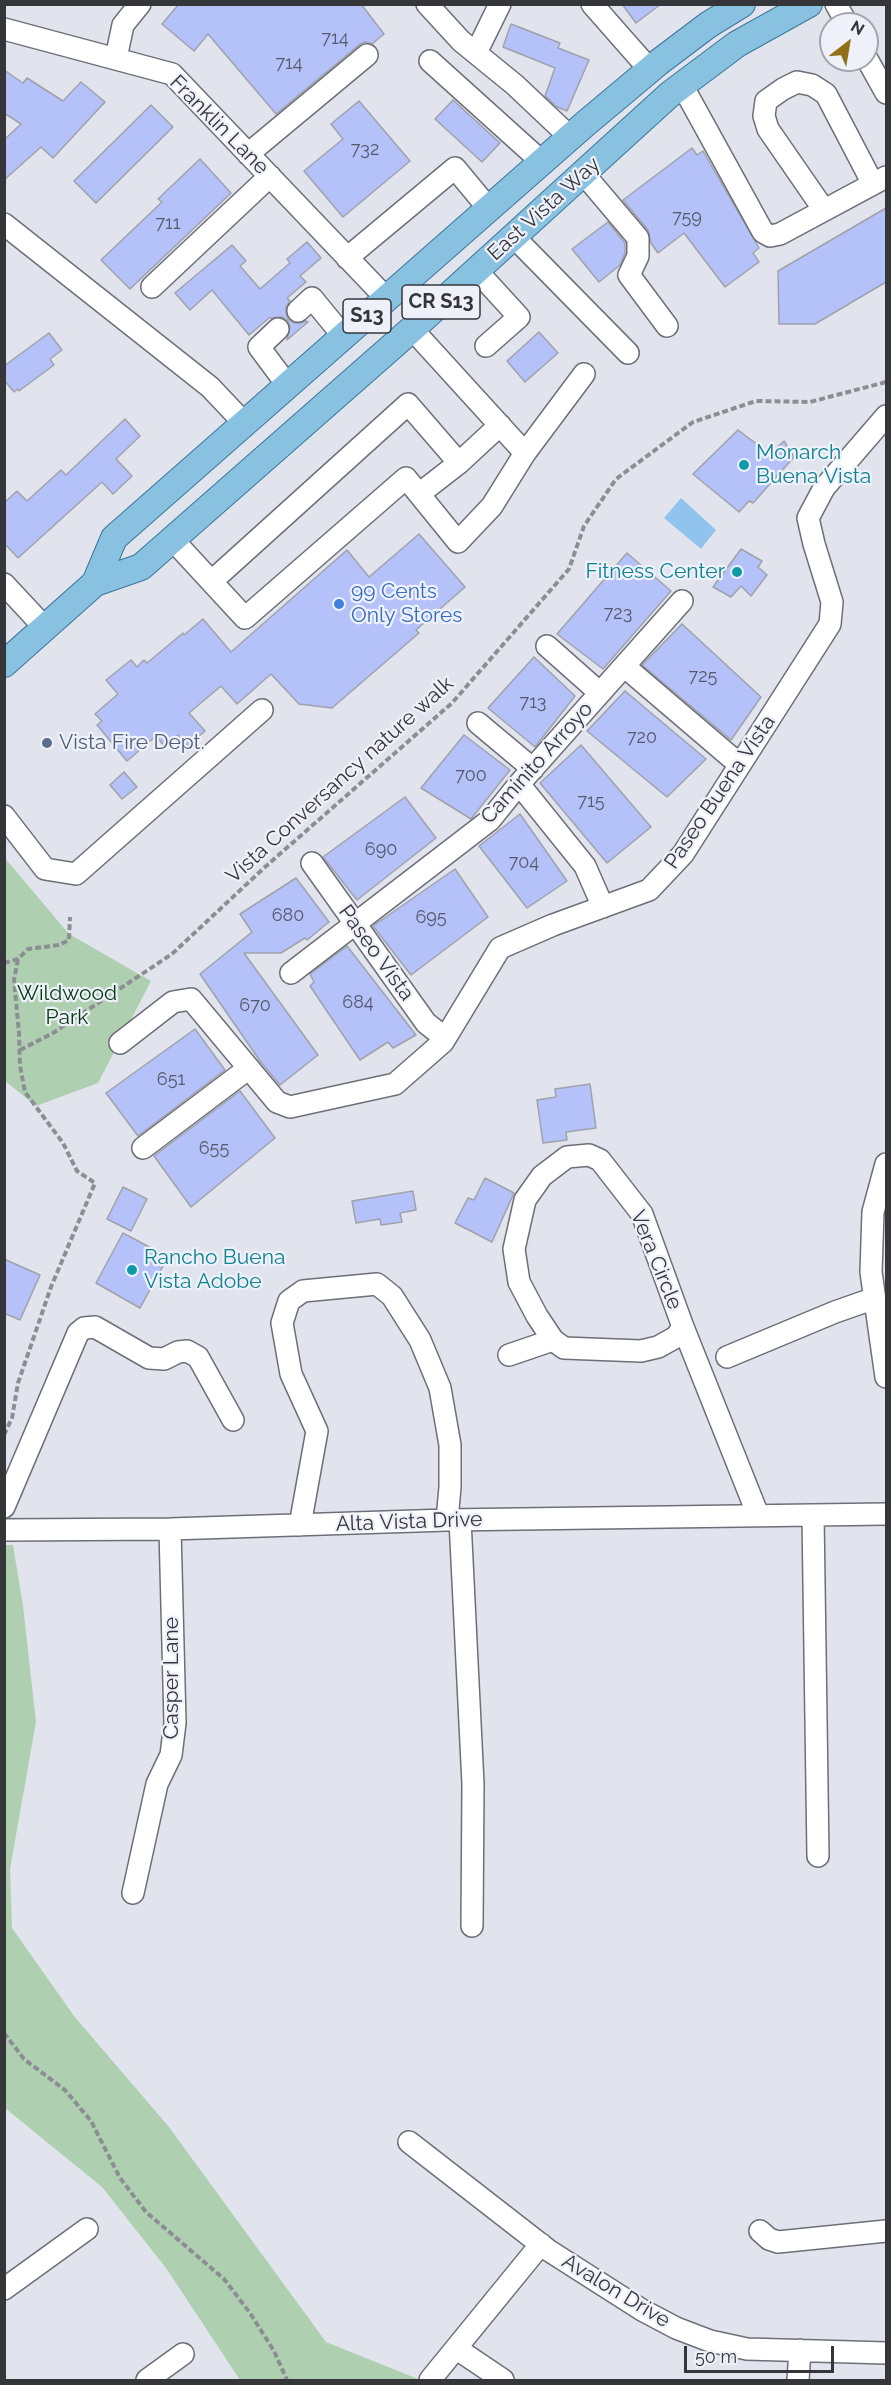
<!DOCTYPE html>
<html>
<head>
<meta charset="utf-8">
<style>
	body { margin:0 }
	#map { position:relative; width:891px; height:2385px; overflow:hidden; background:#e1e4ed; font-family:Raleway,sans-serif }
	canvas { display:block }
	.frame { position:absolute; inset:0; border:6px solid #35363a; pointer-events:none }
	.north { position:absolute; left:819px; top:12px; width:60px; height:60px; box-sizing:border-box; background:#eff1fa; border:2px solid #a5a6ad; border-radius:50%; rotate:31deg; font-size:16px; font-weight:700; line-height:24px; text-align:center; color:#35363a }
	.north::after { content:''; display:block; margin:auto; width:21px; height:27px; background:#927017; clip-path:polygon(50% 0,100% 100%,50% 72%,0 100%) }
	.scale { position:absolute; left:684px; top:2346px; width:150px; height:27px; box-sizing:border-box; border:3px solid #35363a; border-top:0; padding-left:8px; font-size:18px; line-height:21px; white-space:nowrap; color:#35363a; -webkit-text-stroke:4px #eff1fa; paint-order:stroke }
</style>
</head>
<body>
<div id="map">
<canvas width="891" height="2385"></canvas>
<div class="frame"></div>
<div class="north">N</div>
<div class="scale">50 m</div>
</div>
<script>
const ctx = document.querySelector('canvas').getContext('2d');
ctx.lineJoin = 'round';
function paint(path, color) {
  ctx.fillStyle = color;
  ctx.fill(path, 'evenodd');
}
function shape(rows) {
  const path = new Path2D();
  for (const r of rows) {
    path.moveTo(r[0], r[1]);
    for (let i = 2; i < r.length; i += 2) path.lineTo(r[i], r[i + 1]);
  }
  return path;
}
function strokePath(path, color, width, dash) {
  ctx.strokeStyle = color;
  ctx.lineWidth = width;
  ctx.lineCap = dash ? 'butt' : 'round';
  ctx.setLineDash(dash || []);
  ctx.stroke(path);
}
function label(font, color, halo, rows, align = 'center') {
  ctx.font = font + ' Raleway,sans-serif';
  ctx.lineWidth = 4.5;
  ctx.setLineDash([]);
  ctx.textBaseline = 'middle';
  ctx.strokeStyle = halo;
  ctx.fillStyle = color;
  for (const [text, x, y, turn = 0] of rows) {
    ctx.save();
    ctx.translate(x, y);
    ctx.rotate((+turn || 0) * Math.PI / 180);
    ctx.textAlign = isNaN(turn) ? turn : align;
    if (halo) ctx.strokeText(text, 0, 0);
    ctx.fillText(text, 0, 0);
    ctx.restore();
  }
}
paint(shape([
	[4,857,69,934,151,981,98,1083,36,1106,5,1081],
	[5,1545,13,1545,23,1606,36,1722,10,1869,12,1928,74,2016,169,2127,326,2342,418,2379,417,2380,240,2380,166,2268,102,2187,5,2108]
]), '#aed0b0');
paint(shape([
	[681,498,716,530,701,549,664,518]
]), '#90c3ed');
const building = shape([
	[179,4,361,4,384,34,372,44,365,42,359,45,276,114,208,34,194,51,162,24,179,4],
	[622,4,661,4,636,23,622,4],
	[511,24,560,43,558,48,589,60,567,111,557,107,545,96,555,68,503,47,511,24],
	[4,70,23,83,27,78,63,101,81,82,105,102,53,158,41,147,4,180,4,140,21,124,4,113,4,70],
	[453,100,500,143,482,162,435,119,453,100],
	[359,101,410,161,343,217,304,171,343,139,331,124,359,101],
	[151,105,173,127,96,203,74,181,151,105],
	[692,148,697,155,703,151,759,248,753,253,759,262,725,287,684,233,658,253,651,243,648,230,623,200,692,148],
	[200,159,231,193,130,289,101,260,162,202,158,199,200,159],
	[886,208,886,282,815,324,779,324,778,271,886,208],
	[608,222,625,243,625,253,620,265,599,282,572,249,608,222],
	[307,242,321,258,300,276,306,282,287,298,290,301,286,307,286,313,288,319,294,323,300,323,306,321,308,322,287,340,290,327,288,321,282,317,269,318,249,335,212,290,190,310,175,293,232,245,246,261,240,266,260,289,290,263,287,259,307,242],
	[539,332,558,353,525,382,507,361,539,332],
	[49,333,62,350,50,359,54,365,19,391,18,389,14,392,4,380,4,366,49,333],
	[125,419,140,436,116,459,132,476,113,494,102,482,18,558,4,543,4,503,17,491,27,501,61,470,66,475,125,419],
	[738,430,770,454,784,441,794,457,753,503,749,501,739,512,693,474,738,430],
	[419,534,465,587,416,630,419,633,332,708,299,704,271,674,237,704,221,686,189,713,205,731,187,746,178,735,165,747,156,736,127,761,97,725,102,721,95,714,118,694,106,680,131,660,137,667,144,660,147,663,183,633,184,635,203,619,231,652,347,550,369,577,419,534],
	[741,549,762,561,758,567,767,575,751,596,741,586,731,597,713,587,741,549],
	[627,553,671,591,603,669,557,634,627,553],
	[682,624,761,697,731,740,642,665,682,624],
	[534,657,575,696,535,747,488,708,534,657],
	[625,691,706,759,667,797,587,731,625,691],
	[464,735,510,770,471,819,421,788,464,735],
	[581,745,651,827,607,863,540,783,581,745],
	[124,772,137,787,122,799,110,785,124,772],
	[405,797,436,838,357,900,323,857,405,797],
	[520,814,567,881,527,908,479,846,520,814],
	[455,869,488,917,411,975,373,926,455,869],
	[296,878,329,922,307,940,305,938,281,953,244,953,318,1055,280,1085,260,1061,200,974,252,932,240,914,296,878],
	[347,946,416,1035,393,1048,388,1042,360,1060,310,986,314,982,310,974,347,946],
	[195,1029,225,1070,138,1136,106,1093,195,1029],
	[590,1084,596,1128,566,1132,567,1140,543,1143,537,1100,556,1097,555,1089,590,1084],
	[240,1091,275,1138,191,1207,154,1156,240,1091],
	[485,1178,514,1193,492,1242,455,1223,468,1198,474,1200,485,1178],
	[123,1187,147,1199,131,1231,107,1219,123,1187],
	[413,1191,416,1210,400,1213,402,1222,381,1225,380,1219,356,1223,352,1201,413,1191],
	[123,1233,168,1257,140,1308,96,1283,123,1233],
	[4,1259,40,1275,20,1320,4,1313,4,1259]
]);
paint(building, '#b5c1f9');
strokePath(building, '#9fa2aa', 1.5);
const minor = shape([
	[427,4,461,41,515,85,570,137],
	[592,4,650,70],
	[836,4,847,24],
	[4,29,172,74,387,299],
	[476,53,500,4],
	[116,58,123,25,140,4],
	[867,59,886,93],
	[430,61,542,162],
	[682,85,763,232,770,236,780,234,886,177],
	[248,154,367,55],
	[583,173,638,238,638,256,629,275,667,326],
	[824,210,768,129,764,116,766,101,783,89,797,82,812,85,826,94,873,184],
	[4,224,210,387,245,424],
	[514,237,628,353],
	[347,258,455,168,489,209],
	[476,270,519,317,486,346],
	[152,287,270,176],
	[298,311,312,298,344,337],
	[278,329,259,347,288,386],
	[525,453,584,374],
	[459,463,500,425],
	[172,539,245,618,406,478,458,542,492,506,525,453,412,329],
	[212,581,408,404,459,463,419,494],
	[4,584,45,628],
	[547,646,600,693],
	[624,666,740,765],
	[478,723,533,769],
	[519,784,585,866,603,907],
	[4,816,45,869,76,874,262,710],
	[312,863,426,1023,445,1038],
	[291,973,490,820,519,784,682,601],
	[120,1043,173,1002,191,999,277,1102,290,1107,395,1084,443,1042,500,948,553,925,649,890,683,854,830,624,832,602,814,544,808,518,824,488,886,416],
	[143,1148,249,1068],
	[886,1164,873,1212,871,1272,886,1377],
	[683,1327,676,1337,658,1347,641,1351,564,1348,553,1340,537,1316,519,1282,514,1249,525,1200,542,1176,567,1157,589,1155,600,1160,642,1214,683,1327,758,1515],
	[509,1355,553,1340],
	[727,1357,835,1312,875,1298],
	[4,1507,78,1333,84,1328,95,1327,149,1358,164,1359,178,1352,187,1351,198,1357,233,1420],
	[813,1515,818,1856],
	[460,1520,473,1784,472,1926],
	[300,1525,317,1431,291,1374,282,1323,289,1301,303,1291,377,1284,392,1296,420,1340,440,1388,450,1445,450,1487,447,1520],
	[4,1530,170,1529,447,1520,886,1514],
	[133,1893,157,1784,171,1755,175,1723,170,1529],
	[409,2142,548,2250,642,2310,676,2328,710,2341,747,2349,886,2353],
	[760,2231,769,2239,778,2242,886,2231],
	[4,2289,87,2229],
	[457,2349,503,2380],
	[147,2380,183,2354],
	[430,2380,541,2244],
	[798,2380,800,2350]
]);
const major = shape([
	[95,583,114,538,585,124,659,62,708,25,742,4],
	[4,664,95,583,141,567,412,329,669,95,737,44,809,4]
]);
strokePath(minor, '#6d6f78', 24);
strokePath(major, '#39769a', 28);
strokePath(shape([
	[4,963,18,959,28,949,59,945,69,940,70,917],
	[20,1050,53,1033,172,954,265,867,452,703,569,569,584,526,616,479,693,422,756,401,810,402,886,382],
	[4,1435,12,1418,18,1383,51,1287,95,1183,77,1171,63,1143,25,1092,20,1066,19,1033,14,980,18,959],
	[4,2033,24,2059,65,2090,91,2121,120,2178,146,2212,224,2279,250,2313,274,2351,287,2380]
]), '#8c8e94', 4, [6, 3]);
strokePath(minor, '#fff', 21);
strokePath(major, '#89c1e1', 26);
for (const [x, y, r, color] of [
	[744,465,6,"#0f9aa8"],
	[737,572,6,"#0f9aa8"],
	[339,604,6,"#3f7fe0"],
	[47,743,6,"#5c6f8a"],
	[132,1270,6,"#0f9aa8"]
]) {
  const dot = new Path2D();
  dot.arc(x, y, r, 0, 2 * Math.PI);
  ctx.fillStyle = color;
  ctx.fill(dot);
  strokePath(dot, '#eff1fa', 2);
}
label('18px', '#55596a', null, [
	["714",335,39],
	["714",289,64],
	["732",365,150],
	["759",687,218],
	["711",168,224],
	["723",618,614],
	["725",703,677],
	["713",533,703],
	["720",642,738],
	["700",471,776],
	["715",591,802],
	["690",381,850],
	["704",524,863],
	["680",288,916],
	["695",431,918],
	["684",358,1003],
	["670",255,1006],
	["651",171,1080],
	["655",214,1149]
]);
for (const [x, y, w] of [
	[441,302,78],
	[367,316,48]
]) {
  const box = new Path2D();
  box.roundRect(x - w / 2, y - 17, w, 34, 4.5);
  ctx.fillStyle = '#eff1fa';
  ctx.fill(box);
  strokePath(box, '#35363a', 1.5);
}
label('bold 20px', '#35363a', null, [
	["CR S13",441,302],
	["S13",367,316]
]);
label('21px', '#35363a', '#eff1fa', [
	["Franklin Lane",219,125,45],
	["East Vista Way",544,209,-42],
	["Caminito Arroyo",537,763,-48],
	["Vista Conversancy nature walk",340,780,-42],
	["Paseo Buena Vista",720,792,-56],
	["Paseo Vista",376,953,54],
	["Vera Circle",656,1260,68],
	["Alta Vista Drive",409,1522,-2],
	["Casper Lane",172,1678,-90],
	["Avalon Drive",616,2291,31]
]);
label('21px', '#0d838f', '#eff1fa', [
	["Monarch",756,453],
	["Buena Vista",756,477],
	["Fitness Center",725,572,"right"],
	["Rancho Buena",144,1258],
	["Vista Adobe",144,1282]
], 'left');
label('21px', '#366cbe', '#eff1fa', [
	["99 Cents",351,592],
	["Only Stores",351,616]
], 'left');
label('21px', '#4e5e75', '#eff1fa', [
	["Vista Fire Dept.",59,743]
], 'left');
label('21px', '#023a10', '#eff1fa', [
	["Wildwood",67,994],
	["Park",67,1018]
]);
</script>
</body>
</html>
